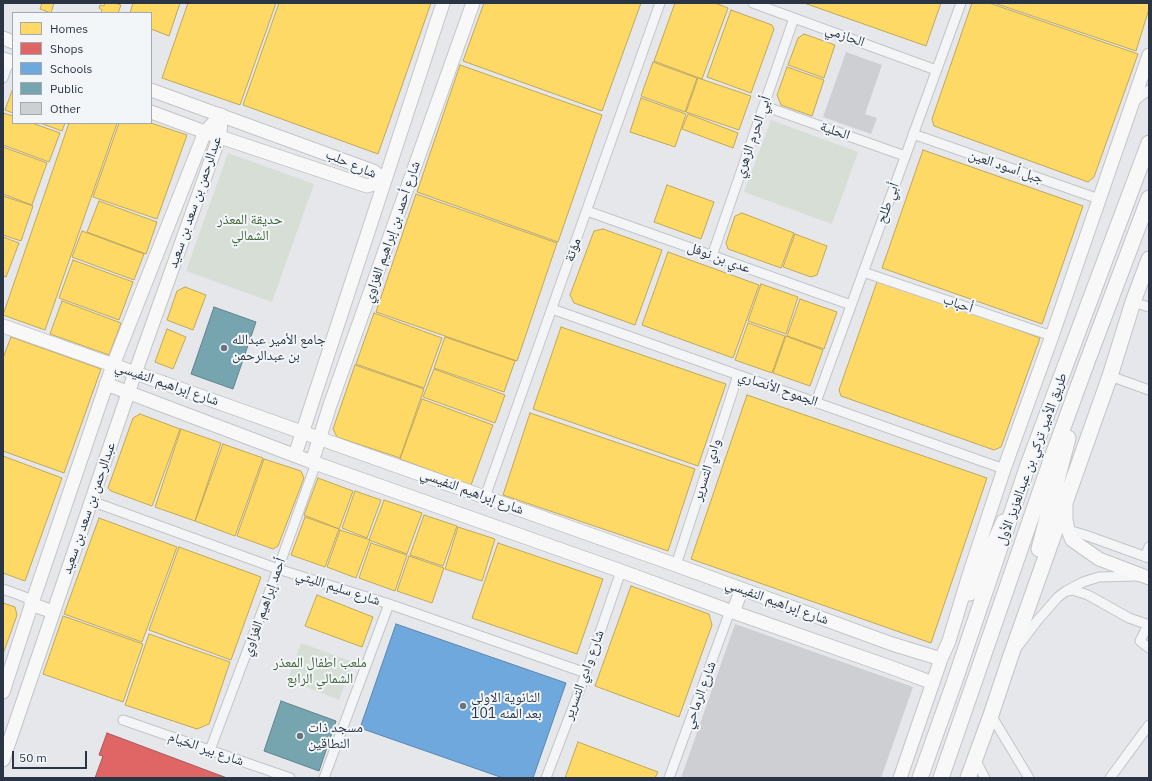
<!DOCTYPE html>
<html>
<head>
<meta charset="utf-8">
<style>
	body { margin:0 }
	#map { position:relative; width:1152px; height:781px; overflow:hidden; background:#e5e7ea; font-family:"IBM Plex Sans",sans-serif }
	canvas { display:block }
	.frame { position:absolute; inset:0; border:4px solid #293545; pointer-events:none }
	.legend { position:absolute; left:12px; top:12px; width:140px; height:112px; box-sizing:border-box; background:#f3f6f9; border:1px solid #a2a9b1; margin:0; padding:5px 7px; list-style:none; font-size:12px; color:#293545 }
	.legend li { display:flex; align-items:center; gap:8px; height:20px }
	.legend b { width:20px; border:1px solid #a2a9b1 }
	.scale { position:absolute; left:12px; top:751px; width:75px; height:18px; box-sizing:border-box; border:2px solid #293545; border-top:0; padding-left:5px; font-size:12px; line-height:14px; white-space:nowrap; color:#293545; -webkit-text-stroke:3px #f3f6f9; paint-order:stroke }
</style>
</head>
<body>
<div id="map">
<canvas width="1152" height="781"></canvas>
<div class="frame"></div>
<ul class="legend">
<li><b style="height:11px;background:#ffd966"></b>Homes</li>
<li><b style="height:11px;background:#e06666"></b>Shops</li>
<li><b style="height:11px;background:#6fa8dc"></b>Schools</li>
<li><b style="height:11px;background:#76a5af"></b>Public</li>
<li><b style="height:11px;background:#cdcfd2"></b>Other</li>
</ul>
<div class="scale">50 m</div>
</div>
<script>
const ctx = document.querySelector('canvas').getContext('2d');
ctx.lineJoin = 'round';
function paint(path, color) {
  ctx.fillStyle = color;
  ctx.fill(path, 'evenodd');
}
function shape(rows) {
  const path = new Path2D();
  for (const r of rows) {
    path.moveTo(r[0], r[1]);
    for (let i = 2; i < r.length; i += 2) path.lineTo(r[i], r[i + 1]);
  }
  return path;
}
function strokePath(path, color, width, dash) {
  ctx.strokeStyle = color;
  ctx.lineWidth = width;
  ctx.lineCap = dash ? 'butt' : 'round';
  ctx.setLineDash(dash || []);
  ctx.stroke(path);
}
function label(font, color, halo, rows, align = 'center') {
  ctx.font = font + ' "IBM Plex Sans","Noto Naskh Arabic",sans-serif';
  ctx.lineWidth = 4;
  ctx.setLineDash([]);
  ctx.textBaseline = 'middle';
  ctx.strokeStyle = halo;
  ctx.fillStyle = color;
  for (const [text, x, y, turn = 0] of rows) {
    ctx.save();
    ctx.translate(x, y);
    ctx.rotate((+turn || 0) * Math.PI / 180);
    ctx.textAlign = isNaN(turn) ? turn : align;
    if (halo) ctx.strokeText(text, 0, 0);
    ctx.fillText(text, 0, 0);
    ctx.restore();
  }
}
paint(shape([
	[771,120,858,152,832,224,744,192],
	[228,153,314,184,272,302,186,271],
	[301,643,353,662,339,700,288,680]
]), '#d6ded5');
const homes = shape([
	[42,3,54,3,51,13,40,9,42,3],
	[105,3,114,3,121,5,118,13,101,13,102,10,99,8,100,5,104,6,105,3],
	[133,3,180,3,169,36,151,29,151,13,130,13,133,3],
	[188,3,276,3,240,105,162,78,188,3],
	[279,3,431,3,378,154,243,105,279,3],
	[484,3,641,3,602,111,463,61,484,3],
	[675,3,715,3,728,8,702,79,654,61,675,3],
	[804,3,941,3,926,46,804,3],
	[972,3,989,3,1138,54,1094,177,1088,182,934,126,932,119,972,3],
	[994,3,1149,3,1149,9,1136,51,994,3],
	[731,10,772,25,774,29,751,93,707,77,731,10],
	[804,34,835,45,824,78,788,65,798,38,804,34],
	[653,62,697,78,685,112,641,96,653,62],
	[460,65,602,115,558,242,417,192,460,65],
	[787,67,824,80,812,116,781,105,777,95,787,67],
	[698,78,751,96,739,130,686,112,698,78],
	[13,88,13,113,5,110,13,88],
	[641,98,686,114,675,147,630,132,641,98],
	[3,113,13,116,13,123,32,123,60,133,49,162,3,145,3,113],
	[688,114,738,133,733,148,682,129,688,114],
	[40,123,65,123,62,131,40,123],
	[69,123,117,123,45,330,3,315,69,123],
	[119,123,151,123,187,135,157,219,93,197,119,123],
	[3,147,47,163,32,205,3,194,3,147],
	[923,150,1083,206,1042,324,882,268,923,150],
	[667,185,714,202,701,239,654,222,667,185],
	[416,194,557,243,517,361,376,312,416,194],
	[3,196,33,206,21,241,3,235,3,196],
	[99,201,157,222,146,254,87,232,99,201],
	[742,213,794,233,781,268,728,249,726,243,735,216,742,213],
	[603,229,662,250,635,325,574,303,570,295,594,231,603,229],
	[82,231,144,254,134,280,72,257,82,231],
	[795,234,827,246,817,275,811,277,783,267,795,234],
	[3,237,19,243,6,277,3,276,3,237],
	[668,252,759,285,733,358,642,325,668,252],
	[73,260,133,282,119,320,59,298,73,260],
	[878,279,1040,338,1001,447,994,450,841,396,839,390,878,279],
	[761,284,798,297,786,334,748,321,761,284],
	[185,287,206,295,193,330,167,320,177,291,185,287],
	[800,299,837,312,824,349,787,336,800,299],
	[62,301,121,323,109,355,50,334,62,301],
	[374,313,442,338,424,388,356,364,374,313],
	[748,323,785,336,772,373,735,360,748,323],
	[561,327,726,384,698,466,533,409,561,327],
	[167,329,186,337,173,369,155,362,167,329],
	[786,336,823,350,810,386,773,373,786,336],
	[11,337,101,369,64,473,3,451,3,358,11,337],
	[445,337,515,361,504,392,434,368,445,337],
	[355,365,424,389,400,458,337,437,333,429,355,365],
	[434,369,505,395,495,423,423,397,434,369],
	[747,395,987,478,931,643,691,559,747,395],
	[422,399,493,425,471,485,400,459,422,399],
	[530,413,695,469,668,551,503,495,530,413],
	[140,414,180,429,152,506,111,491,108,488,133,418,140,414],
	[181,429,221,443,195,521,155,507,181,429],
	[223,444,263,458,235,536,195,521,223,444],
	[3,456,62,478,25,581,3,573,3,456],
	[264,459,301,471,304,478,278,546,273,549,237,536,264,459],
	[318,478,353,491,339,529,304,515,318,478],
	[355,491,381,500,367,538,342,528,355,491],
	[384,500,422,513,407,554,369,540,384,500],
	[424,515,457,526,443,566,410,555,424,515],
	[305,517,339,529,325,567,291,555,305,517],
	[99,518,177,547,142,642,64,614,99,518],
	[458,527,495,539,482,581,445,569,458,527],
	[340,530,370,540,356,578,327,567,340,530],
	[371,543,407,555,395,591,359,578,371,543],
	[498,543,603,579,577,654,472,618,498,543],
	[179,547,261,577,231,660,149,630,179,547],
	[409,556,444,568,432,603,397,591,409,556],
	[631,586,709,614,712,625,679,717,595,686,631,586],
	[317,595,373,617,362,647,305,626,317,595],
	[3,603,15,607,17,615,3,654,3,603],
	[63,616,143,644,123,702,43,674,63,616],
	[149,634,230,662,209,724,197,729,125,705,149,634],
	[578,742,658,772,655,778,565,778,578,742]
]);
paint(homes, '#ffd966');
strokePath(homes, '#bfa85c', 1);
const shops = shape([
	[107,733,227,778,95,778,103,756,99,755,107,733]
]);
paint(shops, '#e06666');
strokePath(shops, '#a9575c', 1);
const schools = shape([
	[396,624,566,683,533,778,503,778,360,728,396,624]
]);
paint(schools, '#6fa8dc');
strokePath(schools, '#5a86af', 1);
const public = shape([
	[214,307,256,322,233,389,191,374,214,307],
	[281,701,336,721,319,771,264,751,281,701]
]);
paint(public, '#76a5af');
strokePath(public, '#5f838f', 1);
paint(shape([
	[846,52,882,65,865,114,877,118,871,134,823,117],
	[735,624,913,687,881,778,681,778]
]), '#cdcfd2');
const street = shape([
	[753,3,936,70],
	[3,78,9,61],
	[1134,101,1149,90],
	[764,106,905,156],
	[913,134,1099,199],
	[587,211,851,305],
	[712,256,794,18],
	[863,272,1052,336],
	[1133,302,1149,307],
	[552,309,1004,469],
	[1110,376,1149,390],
	[816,402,961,3],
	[485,497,660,3],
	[91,501,278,569,389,604,586,673],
	[1068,530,1085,535,1149,558],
	[1145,557,1149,547],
	[676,565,738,375],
	[3,589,33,600],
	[1067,591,1073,590,1088,595,1129,618,1149,625],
	[1148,625,1140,641,1149,648],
	[1019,645,1037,621,1058,597,1066,591,1083,582,1099,577,1138,576],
	[991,715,1029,778],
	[123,720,290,778],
	[210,750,278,569,316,463],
	[975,759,985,778],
	[324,778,389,604],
	[546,778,586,673,621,571],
	[669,778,730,611],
	[1110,778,1149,725]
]);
const secondary = shape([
	[3,38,13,42],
	[3,59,13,62],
	[151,90,373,171,385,180],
	[151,112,205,132,367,186,385,180],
	[3,326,676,565,892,644,941,659],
	[106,384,312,462,621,571,730,611,890,667,933,683],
	[295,455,443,3],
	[312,462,330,405,473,3],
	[1066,505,1066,520,1068,530,1072,540,1099,559,1149,578],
	[970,594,1003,521],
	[31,604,53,612],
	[733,612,742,589],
	[3,692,33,600,113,365,205,132,221,115],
	[3,760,135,373,220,135,221,115],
	[900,778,941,659,949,641,969,575,1004,469,1052,336,1149,55]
]);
const primary = shape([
	[1039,549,1068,438],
	[920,778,954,683,1028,465,1149,143],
	[941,778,1050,463,1087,362,1149,198],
	[968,778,991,715,1010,658,1110,376,1133,302,1149,259]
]);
strokePath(street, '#c3c5c8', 11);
strokePath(secondary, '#c3c5c8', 15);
strokePath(primary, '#c1c4c8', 17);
strokePath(street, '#f4f5f7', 9);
strokePath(secondary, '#f8f8f8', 13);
strokePath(primary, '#f8f8f8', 15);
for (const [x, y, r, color] of [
	[224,348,4,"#6b737f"],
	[463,706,4,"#6b737f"],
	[300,736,4,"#6b737f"]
]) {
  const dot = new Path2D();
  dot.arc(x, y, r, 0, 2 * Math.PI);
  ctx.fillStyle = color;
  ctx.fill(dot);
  strokePath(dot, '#f3f6f9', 1.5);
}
label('14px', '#293545', '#f3f6f9', [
	["الحازمي",845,36,20],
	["الحلية",835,131,19],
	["أبي الحرم الزهري",753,137,-71],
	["شارع حلب",351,164,23],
	["جبل أسود العين",1006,167,19],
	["عبدالرحمن بن سعد بن سعيد",195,202,-71],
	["أبي طلح",888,203,-70],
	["شارع أحمد بن إبراهيم الغزاوي",392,232,-71],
	["مؤتة",573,250,-70],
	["عدي بن نوفل",719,258,20],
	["أحباب",958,304,19],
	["شارع إبراهيم النفيسي",167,384,19],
	["الجموح الأنصاري",778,389,19],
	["طريق الأمير تركي بن عبدالعزيز الأول",1032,459,-70],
	["وادي التسرير",707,470,-72],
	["شارع إبراهيم النفيسي",472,492,20],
	["عبدالرحمن بن سعد بن سعيد",89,508,-71],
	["شارع سليم الليثي",338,588,18],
	["شارع إبراهيم النفيسي",777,602,20],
	["أحمد إبراهيم الغزاوي",264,607,-70],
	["شارع وادي التسرير",584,675,-70],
	["شارع الرماحي",700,695,-70],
	["شارع بير الخيام",206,749,19]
]);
label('14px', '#406235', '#f3f6f9', [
	["حديقة المعذر",250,220],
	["الشمالي",250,236],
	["ملعب اطفال المعذر",320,663],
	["الشمالي الرابع",320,679]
]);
label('14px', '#293545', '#f3f6f9', [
	["جامع الأمير عبدالله",232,340],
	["بن عبدالرحمن",232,356],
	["الثانوية الاولى",471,698],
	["بعد المئه 101",471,714],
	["مسجد ذات",308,728],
	["النطاقين",308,744]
], 'left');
</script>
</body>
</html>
